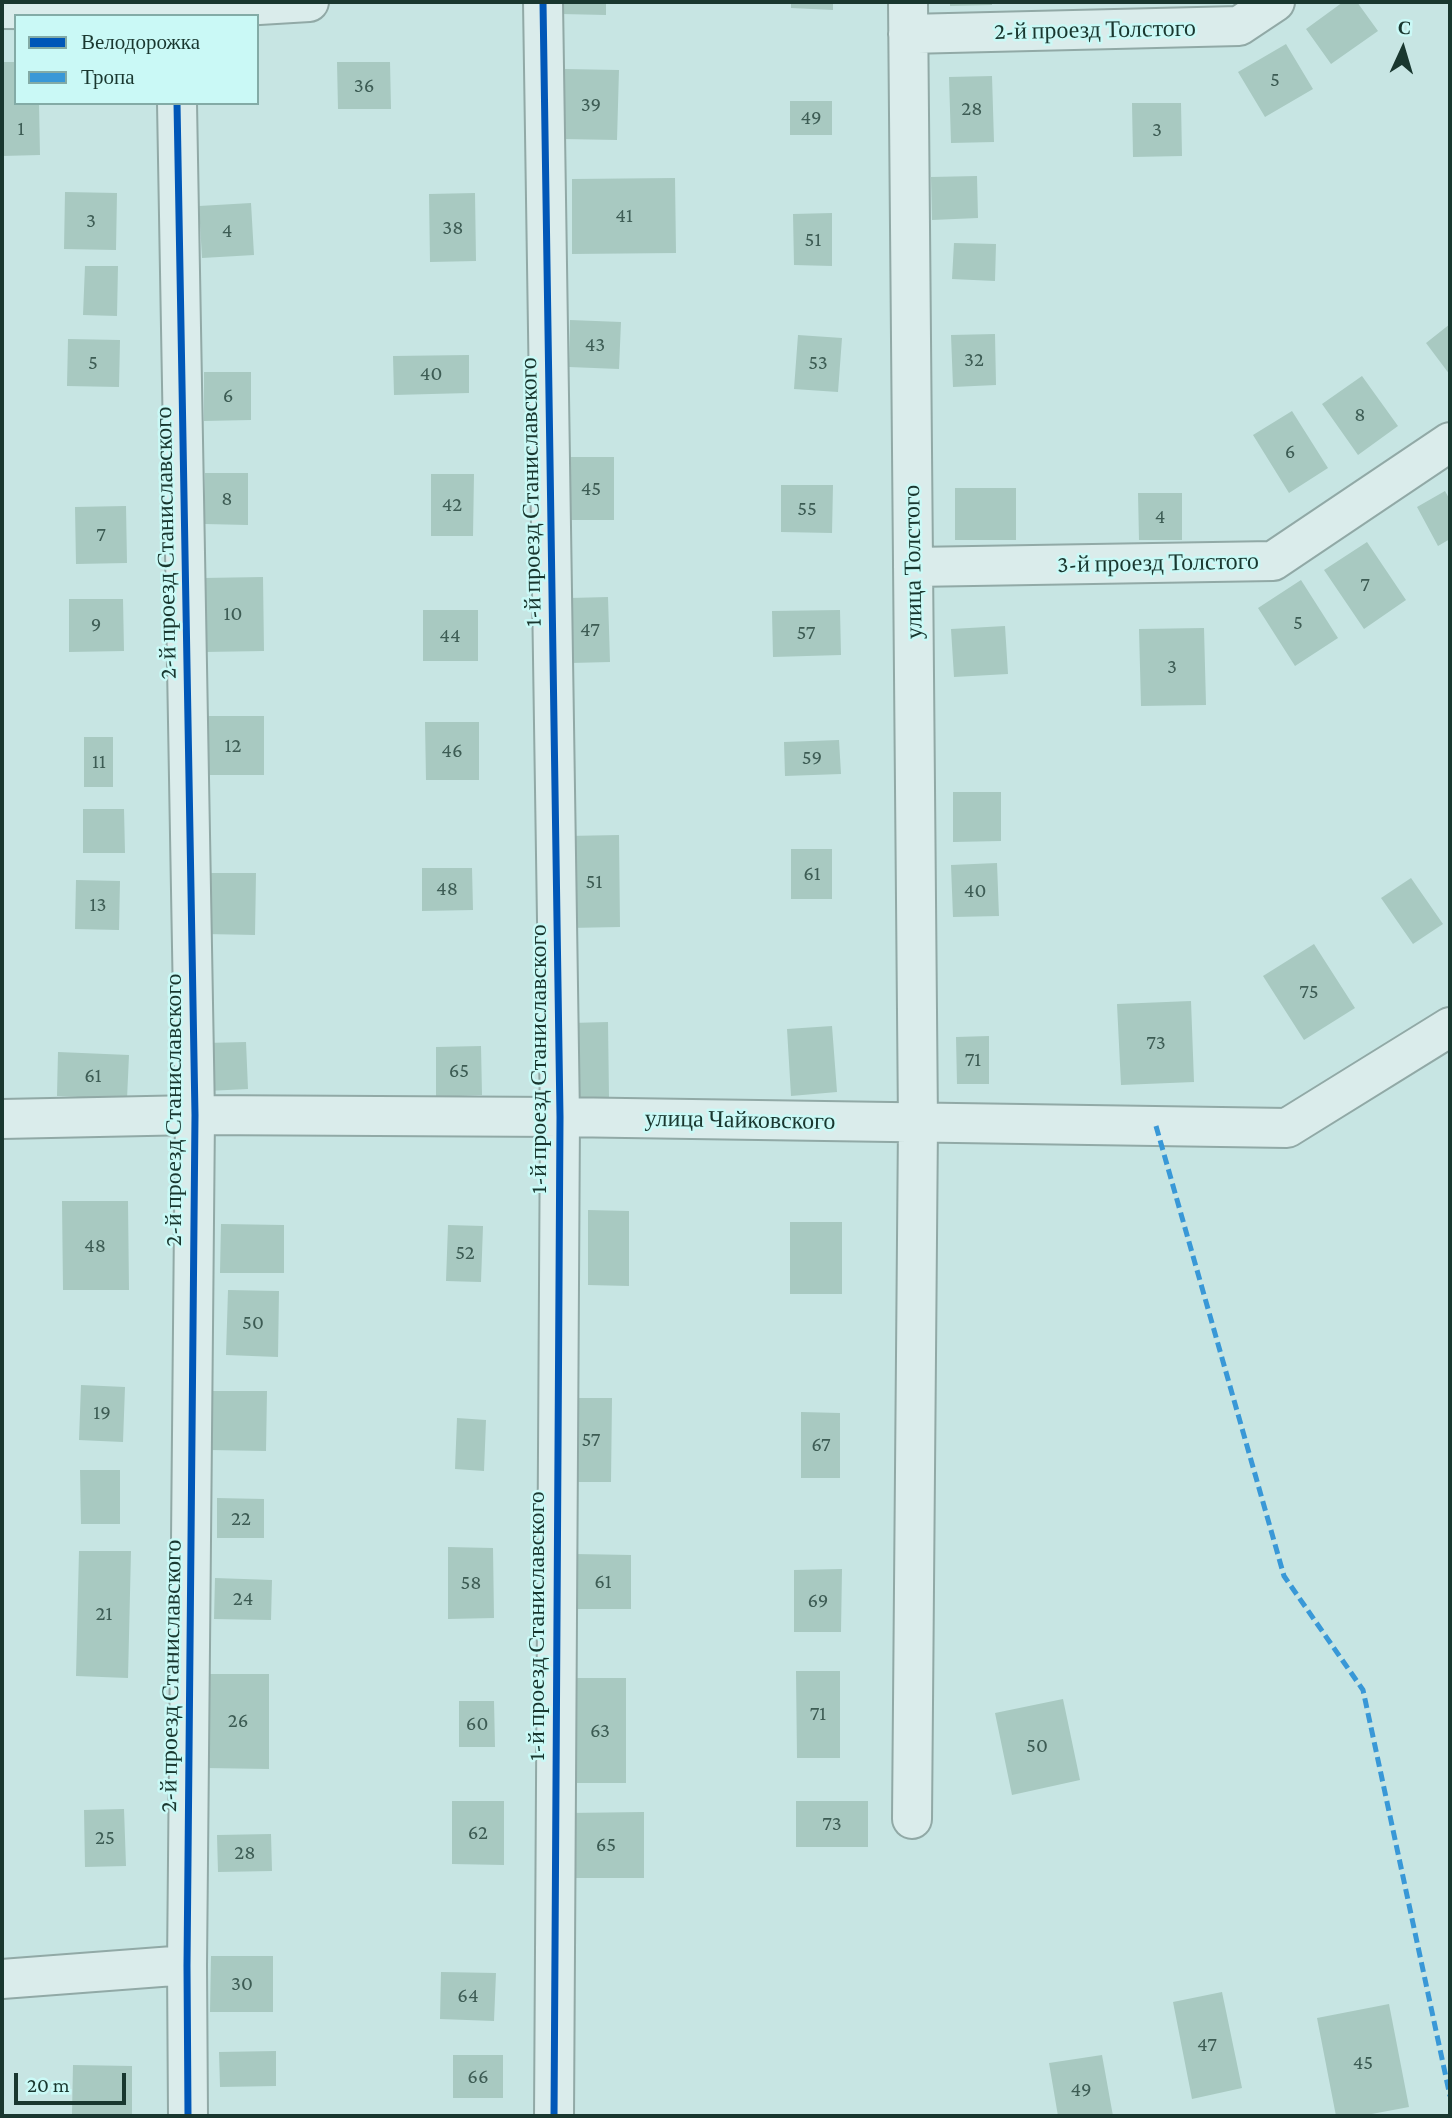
<!DOCTYPE html>
<html>
<head>
<meta charset="utf-8">
<style>
	body { margin:0 }
	#map { position:relative; width:1452px; height:2118px; overflow:hidden; background:#c7e5e3; font-family:"Crimson Pro",serif }
	canvas { display:block }
	.frame { position:absolute; inset:0; border:4px solid #19372f; pointer-events:none }
	.legend { position:absolute; left:14px; top:14px; width:245px; height:91px; box-sizing:border-box; background:#caf9f6; border:2px solid #83aba6; margin:0; padding:9px 12px; list-style:none; font-size:21px; color:#19372f }
	.legend li { display:flex; align-items:center; gap:14px; height:35px }
	.legend b { width:35px; border:2px solid #83aba6 }
	.north { position:absolute; left:1368px; top:14px; width:70px; height:70px; -webkit-text-stroke:5px #caf9f6; paint-order:stroke; rotate:4deg; font-size:19px; font-weight:700; line-height:28px; text-align:center; color:#19372f }
	.north::after { content:''; display:block; margin:auto; width:24px; height:32px; background:#19372f; clip-path:polygon(50% 0,100% 100%,50% 72%,0 100%) }
	.scale { position:absolute; left:14px; top:2073px; width:112px; height:32px; box-sizing:border-box; border:4px solid #19372f; border-top:0; padding-left:9px; font-size:21px; line-height:24px; white-space:nowrap; color:#19372f; -webkit-text-stroke:5px #caf9f6; paint-order:stroke }
</style>
</head>
<body>
<div id="map">
<canvas width="1452" height="2118"></canvas>
<div class="frame"></div>
<ul class="legend">
<li><b style="height:9px;background:#0057b8"></b>Велодорожка</li>
<li><b style="height:9px;background:#3998d7"></b>Тропа</li>
</ul>
<div class="north">С</div>
<div class="scale">20 m</div>
</div>
<script>
const ctx = document.querySelector('canvas').getContext('2d');
ctx.lineJoin = 'round';
function paint(path, color) {
  ctx.fillStyle = color;
  ctx.fill(path, 'evenodd');
}
function shape(rows) {
  const path = new Path2D();
  for (const r of rows) {
    path.moveTo(r[0], r[1]);
    for (let i = 2; i < r.length; i += 2) path.lineTo(r[i], r[i + 1]);
  }
  return path;
}
function strokePath(path, color, width, dash) {
  ctx.strokeStyle = color;
  ctx.lineWidth = width;
  ctx.lineCap = dash ? 'butt' : 'round';
  ctx.setLineDash(dash || []);
  ctx.stroke(path);
}
function label(font, color, halo, rows, align = 'center') {
  ctx.font = font + ' "Crimson Pro",serif';
  ctx.lineWidth = 5;
  ctx.setLineDash([]);
  ctx.textBaseline = 'middle';
  ctx.strokeStyle = halo;
  ctx.fillStyle = color;
  for (const [text, x, y, turn = 0] of rows) {
    ctx.save();
    ctx.translate(x, y);
    ctx.rotate((+turn || 0) * Math.PI / 180);
    ctx.textAlign = isNaN(turn) ? turn : align;
    if (halo) ctx.strokeText(text, 0, 0);
    ctx.fillText(text, 0, 0);
    ctx.restore();
  }
}
paint(shape([
	[562,2,606,2,606,15,562,14],
	[791,2,833,2,833,10,791,8],
	[950,2,992,2,992,5,950,6],
	[1343,2,1357,2,1378,31,1331,64,1306,29],
	[1286,44,1313,89,1265,117,1238,72],
	[2,62,16,62,16,103,39,103,40,155,2,156],
	[337,62,390,62,391,109,338,109],
	[564,69,619,70,617,140,563,139],
	[992,76,994,142,951,143,949,77],
	[790,101,832,101,832,135,790,135],
	[1132,103,1181,103,1182,156,1133,157],
	[977,176,978,218,932,220,931,177],
	[675,178,676,253,572,254,572,179],
	[65,192,117,193,116,250,64,249],
	[475,193,476,261,430,262,429,194],
	[251,203,254,255,202,258,199,206],
	[832,213,832,266,794,265,793,214],
	[954,243,996,244,995,281,952,279],
	[85,266,118,266,117,316,83,315],
	[570,320,621,322,619,369,569,367],
	[1450,324,1450,375,1426,343],
	[995,334,996,385,953,387,951,335],
	[798,335,842,338,838,392,794,389],
	[68,339,120,340,119,387,67,386],
	[469,355,469,393,394,395,393,356],
	[204,372,251,372,251,420,204,421],
	[1362,376,1398,426,1358,455,1322,404],
	[1292,411,1328,468,1289,493,1253,435],
	[568,457,614,457,614,520,567,520],
	[205,473,248,473,248,525,205,524],
	[431,474,474,474,473,536,431,536],
	[781,485,833,485,832,533,781,532],
	[955,488,1016,488,1016,540,955,540],
	[1445,491,1450,500,1450,539,1438,546,1417,507],
	[1138,493,1182,493,1182,540,1139,540],
	[126,506,127,563,76,564,75,507],
	[1367,542,1406,600,1364,629,1324,570],
	[263,577,264,651,204,652,203,578],
	[1301,580,1338,638,1295,666,1258,608],
	[608,597,610,662,571,663,570,598],
	[69,599,123,599,124,651,69,652],
	[423,610,478,610,478,661,423,661],
	[840,610,841,655,773,657,772,611],
	[1005,626,1008,674,954,677,951,629],
	[1204,628,1206,705,1141,706,1139,629],
	[202,716,264,716,264,775,202,775],
	[425,722,479,722,479,780,426,780],
	[84,737,113,737,113,787,84,787],
	[839,740,841,774,785,776,784,742],
	[953,792,1001,792,1001,841,953,842],
	[83,809,124,809,125,853,83,853],
	[619,835,620,927,569,928,567,836],
	[791,849,832,849,832,899,791,899],
	[997,863,999,916,953,917,951,865],
	[422,868,472,868,473,910,422,911],
	[207,873,256,873,255,935,206,934],
	[1411,878,1443,924,1413,944,1381,898],
	[76,880,120,881,119,930,75,929],
	[1314,944,1355,1008,1304,1040,1263,976],
	[1191,1001,1194,1082,1121,1085,1117,1004],
	[608,1022,609,1097,572,1097,571,1023],
	[832,1026,837,1092,791,1096,787,1029],
	[989,1036,989,1084,957,1084,956,1037],
	[246,1042,248,1089,207,1091,205,1043],
	[481,1046,482,1095,436,1097,436,1047],
	[58,1052,129,1055,127,1099,57,1096],
	[62,1201,128,1201,129,1290,63,1290],
	[588,1210,629,1211,629,1286,588,1285],
	[790,1222,842,1222,842,1294,790,1294],
	[221,1224,284,1225,284,1273,220,1273],
	[448,1225,483,1226,481,1282,446,1281],
	[228,1290,279,1291,278,1357,226,1355],
	[81,1385,125,1387,123,1442,79,1440],
	[210,1391,267,1391,266,1451,210,1450],
	[571,1398,612,1398,611,1482,571,1482],
	[801,1412,840,1413,840,1478,801,1478],
	[457,1418,486,1420,484,1471,455,1469],
	[80,1470,120,1470,120,1524,81,1524],
	[217,1498,264,1499,264,1538,217,1538],
	[448,1547,493,1548,494,1618,448,1619],
	[79,1551,131,1551,128,1678,76,1676],
	[575,1554,631,1555,631,1609,575,1609],
	[842,1569,841,1632,794,1632,794,1570],
	[215,1578,272,1580,271,1620,214,1619],
	[796,1671,840,1671,840,1758,797,1758],
	[206,1674,269,1674,269,1769,206,1768],
	[573,1678,626,1678,626,1783,573,1783],
	[1063,1699,1080,1780,1012,1795,995,1713],
	[459,1701,494,1701,495,1747,459,1747],
	[452,1801,504,1801,504,1865,452,1864],
	[796,1801,868,1801,868,1847,796,1847],
	[124,1809,126,1866,85,1867,84,1810],
	[644,1812,644,1878,568,1878,568,1813],
	[271,1834,272,1871,218,1872,217,1835],
	[211,1956,273,1956,273,2012,210,2012],
	[441,1972,496,1973,494,2021,440,2019],
	[1222,1992,1242,2088,1192,2099,1173,2002],
	[1389,2004,1409,2107,1361,2116,1336,2116,1317,2018],
	[276,2051,276,2086,220,2087,219,2052],
	[453,2055,503,2055,503,2098,453,2098],
	[1102,2055,1113,2116,1058,2116,1049,2063],
	[73,2065,132,2066,132,2114,72,2114]
]), '#a8c9c1');
const minor = shape([
	[543,2,560,1117,554,2116],
	[908,2,918,1123,912,1819],
	[2,9,176,10,309,2],
	[908,34,1239,26,1275,2],
	[177,103,195,1115,187,1965,188,2116],
	[913,567,1273,561,1450,442],
	[2,1119,195,1115,560,1117,1287,1128,1450,1027],
	[2,1979,187,1965]
]);
strokePath(minor, '#91a9a6', 42);
strokePath(minor, '#daeceb', 38);
strokePath(shape([
	[1156,1126,1284,1576,1363,1690,1450,2096]
]), '#3998d7', 5, [10, 5]);
strokePath(shape([
	[543,2,560,1117,554,2116],
	[177,103,195,1115,187,1965,188,2116]
]), '#0057b8', 7);
label('21px', '#3d5c54', null, [
	["5",1275,80],
	["36",364,86],
	["39",591,105],
	["28",972,109],
	["49",811,118],
	["1",21,129],
	["3",1157,130],
	["41",624,216],
	["3",91,221],
	["38",453,228],
	["4",227,231],
	["51",813,240],
	["43",595,345],
	["32",974,360],
	["5",93,363],
	["53",818,363],
	["40",431,374],
	["6",228,396],
	["8",1360,415],
	["6",1290,452],
	["45",591,489],
	["8",227,499],
	["42",452,505],
	["55",807,509],
	["4",1160,517],
	["7",101,535],
	["7",1365,585],
	["10",233,614],
	["5",1298,623],
	["9",96,625],
	["47",590,630],
	["57",806,633],
	["44",450,636],
	["3",1172,667],
	["12",233,746],
	["46",452,751],
	["59",812,758],
	["11",99,762],
	["61",812,874],
	["51",594,882],
	["48",447,889],
	["40",975,891],
	["13",98,905],
	["75",1309,992],
	["73",1156,1043],
	["71",973,1060],
	["65",459,1071],
	["61",93,1076],
	["48",95,1246],
	["52",465,1253],
	["50",253,1323],
	["19",102,1413],
	["57",591,1440],
	["67",821,1445],
	["22",241,1519],
	["61",603,1582],
	["58",471,1583],
	["24",243,1599],
	["69",818,1601],
	["21",104,1614],
	["71",818,1714],
	["26",238,1721],
	["60",477,1724],
	["63",600,1731],
	["50",1037,1746],
	["73",832,1824],
	["62",478,1833],
	["25",105,1838],
	["65",606,1845],
	["28",245,1853],
	["30",242,1984],
	["64",468,1996],
	["47",1207,2045],
	["45",1363,2063],
	["66",478,2077],
	["49",1081,2090]
]);
label('24px', '#19372f', '#caf9f6', [
	["2-й проезд Толстого",1095,30,-1],
	["1-й проезд Станиславского",531,492,-91],
	["2-й проезд Станиславского",166,543,-91],
	["улица Толстого",913,562,-91],
	["3-й проезд Толстого",1158,563,-1],
	["1-й проезд Станиславского",539,1059,-90],
	["2-й проезд Станиславского",174,1110,-90],
	["улица Чайковского",740,1120,1],
	["1-й проезд Станиславского",537,1626,-90],
	["2-й проезд Станиславского",171,1676,-89]
]);
</script>
</body>
</html>
